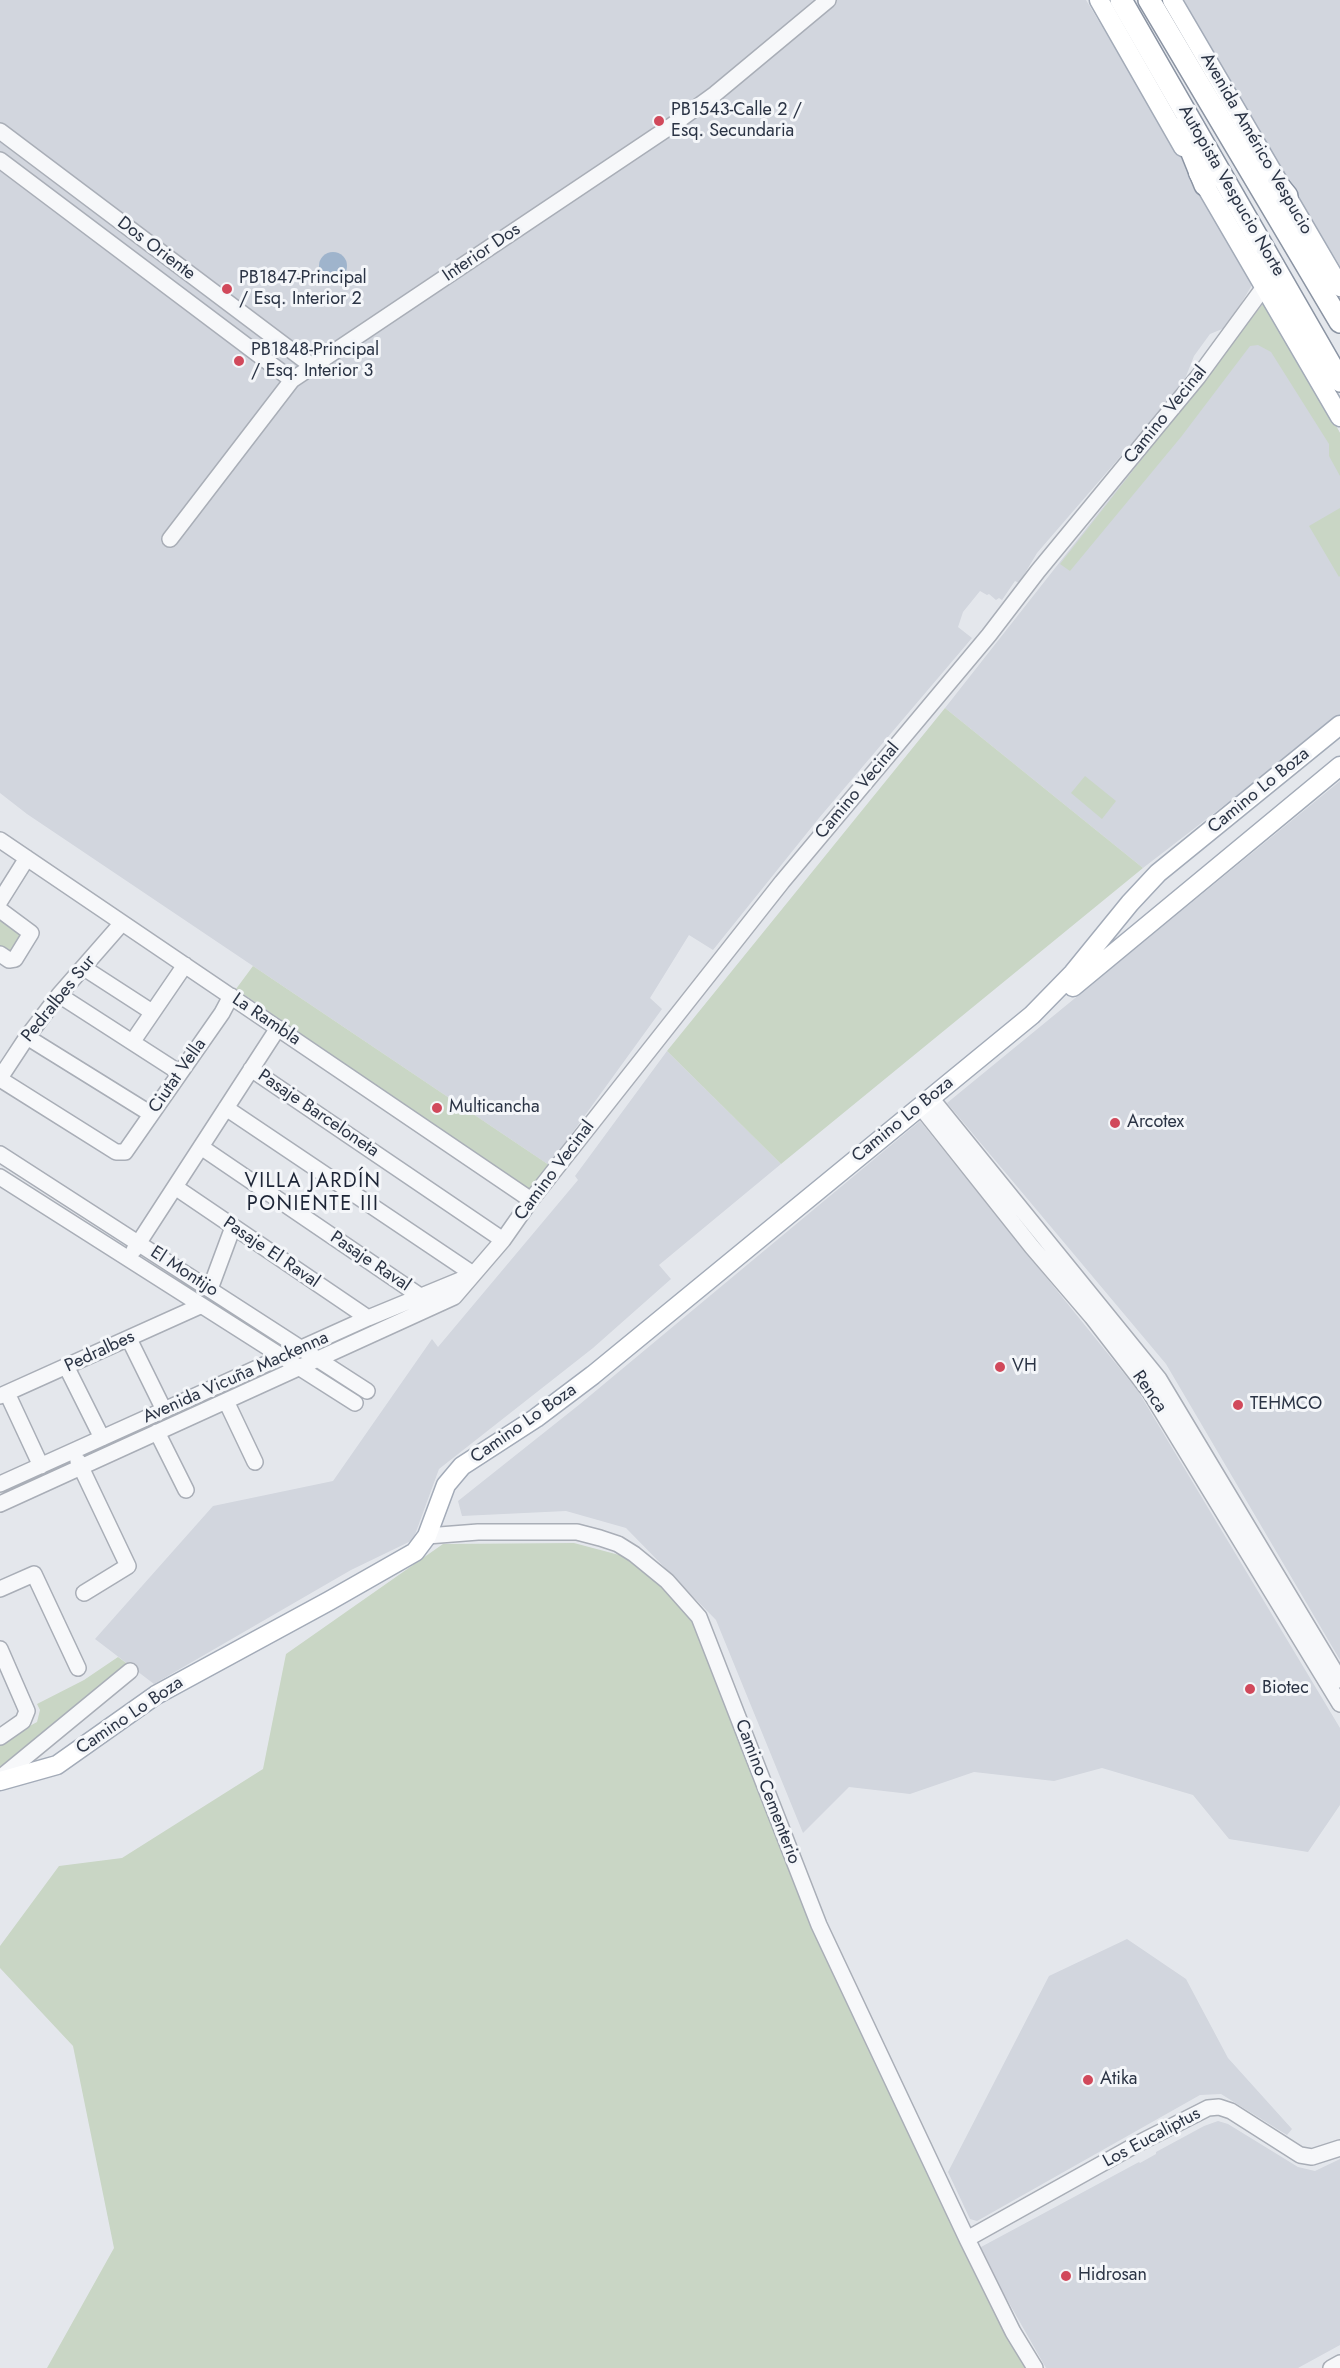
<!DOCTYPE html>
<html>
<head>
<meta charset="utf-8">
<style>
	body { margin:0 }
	canvas { display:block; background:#e4e7ec }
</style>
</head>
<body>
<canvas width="1340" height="2368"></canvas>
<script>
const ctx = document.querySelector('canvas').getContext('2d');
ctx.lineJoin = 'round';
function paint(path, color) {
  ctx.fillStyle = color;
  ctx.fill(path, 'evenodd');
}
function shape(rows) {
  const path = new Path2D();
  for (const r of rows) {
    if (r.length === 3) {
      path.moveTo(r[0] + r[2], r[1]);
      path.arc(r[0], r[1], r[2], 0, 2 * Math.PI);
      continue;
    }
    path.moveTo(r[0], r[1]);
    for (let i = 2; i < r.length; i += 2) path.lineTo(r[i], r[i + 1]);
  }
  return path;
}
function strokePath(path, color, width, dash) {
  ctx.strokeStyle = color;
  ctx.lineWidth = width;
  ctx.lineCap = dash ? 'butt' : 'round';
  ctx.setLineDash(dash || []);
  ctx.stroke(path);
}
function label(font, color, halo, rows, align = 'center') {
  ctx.font = font + ' Jost,sans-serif';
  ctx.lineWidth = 6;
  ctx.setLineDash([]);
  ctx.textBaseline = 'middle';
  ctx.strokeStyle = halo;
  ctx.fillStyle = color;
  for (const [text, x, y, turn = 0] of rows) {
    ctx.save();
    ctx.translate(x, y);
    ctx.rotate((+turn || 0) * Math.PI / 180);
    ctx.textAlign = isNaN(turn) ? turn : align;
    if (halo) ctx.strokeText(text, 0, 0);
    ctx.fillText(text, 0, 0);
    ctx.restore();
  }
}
paint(shape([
	[0,0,1086,0,1255,280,1227,327,1210,334,1194,356,1183,384,1037,553,1019,583,1015,581,1002,600,999,598,996,600,989,594,987,595,980,591,963,612,958,627,972,638,819,818,713,950,689,935,650,998,662,1009,549,1165,27,814,0,793],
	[1184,0,1340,0,1340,266,1251,118],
	[1266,300,1340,433,1340,716,1143,868,945,708],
	[1340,781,1340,1660,1166,1364,947,1103],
	[667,1051,781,1164,659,1265,671,1279,593,1348,439,1469,413,1540,351,1570,154,1684,95,1639,213,1506,333,1481,432,1339,438,1347,578,1180,575,1176],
	[920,1121,1138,1391,1340,1728,1340,1805,1308,1852,1229,1839,1193,1795,1102,1768,1054,1781,974,1772,910,1794,849,1787,803,1833,716,1620,626,1528,566,1511,462,1516,458,1501,580,1404],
	[1127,1939,1186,1979,1228,2058,1292,2129,1287,2135,1221,2094,1200,2095,977,2221,970,2219,948,2172,1049,1976],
	[1218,2121,1228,2124,1298,2167,1315,2171,1340,2159,1340,2345,1298,2368,1046,2368,980,2252,981,2247,1139,2162,1140,2163,1156,2154,1156,2152,1204,2126]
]), '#d2d6de');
paint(shape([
	[1266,300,1340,433,1340,476,1329,456,1329,444,1271,352,1258,345,1250,346,1181,437,1070,571,1060,564],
	[1340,508,1340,576,1339,577,1309,526],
	[945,708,1143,868,781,1164,667,1051],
	[1085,776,1116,801,1102,819,1071,793],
	[0,915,26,932,11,955,0,948],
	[253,966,549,1165,530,1191,236,989],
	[574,1543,623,1556,644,1568,686,1604,813,1925,1029,2368,47,2368,114,2248,73,2046,0,1968,0,1946,59,1866,122,1858,263,1769,286,1654,443,1544],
	[118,1657,129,1665,0,1767,0,1746,8,1738,37,1722,40,1710,37,1704,84,1680]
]), '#c9d6c5');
paint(shape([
	[333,266,14]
]), '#9fb4cc');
const minor = shape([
	[0,131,312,366],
	[0,160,292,380],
	[170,539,292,380,671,126,715,94,828,0],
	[0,840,531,1200],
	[0,901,27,858],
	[0,910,31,933,15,959,9,960,0,954],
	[84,968,152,1012],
	[59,995,180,1073],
	[27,1037,151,1114],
	[133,1041,185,965],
	[251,1069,503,1240],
	[0,1078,27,1037,59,995,122,923],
	[0,1079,116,1152,125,1152,222,1013,231,996],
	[931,1098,1159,1379,1340,1680],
	[920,1106,1032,1247,1092,1317,1150,1392,1340,1704],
	[226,1108,473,1274],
	[201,1147,420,1296],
	[0,1154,367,1391],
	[0,1177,355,1403],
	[175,1187,368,1318],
	[134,1250,278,1028],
	[210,1289,233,1227],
	[129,1339,164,1410],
	[67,1368,102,1438],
	[7,1393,41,1466],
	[0,1396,200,1306],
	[226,1401,255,1462],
	[157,1432,186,1490],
	[78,1461,128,1566,84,1593],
	[0,1484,368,1318,470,1276],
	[0,1504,454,1297,503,1240,531,1200,782,882,989,635,1038,571,1198,377,1264,287],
	[427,1536,478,1532,577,1532,600,1538,618,1544,634,1554,667,1581,699,1617,819,1925,967,2239,1013,2332,1035,2368],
	[0,1589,34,1574,78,1668],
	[0,1649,27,1711,23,1721,0,1737],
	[0,1778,130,1671],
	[967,2239,1139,2143,1208,2108,1219,2107,1231,2111,1300,2155,1312,2157,1340,2148],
	[1331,2368,1340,2363]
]);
const major = shape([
	[1099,0,1183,147],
	[1172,0,1340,287],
	[1198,173,1340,417],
	[1073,987,1340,766],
	[0,1781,57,1765,156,1695,329,1601,415,1552,427,1536,446,1485,462,1466,536,1418,593,1375,1032,1015,1073,973,1130,903,1158,873,1340,725]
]);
const highway = shape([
	[1121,0,1340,381],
	[1149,0,1340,322],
	[1182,128,1205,185],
	[1252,153,1287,196]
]);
strokePath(minor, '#a9aeb7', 18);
strokePath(major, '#a3abb8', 21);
strokePath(highway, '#8b94a3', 24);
strokePath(minor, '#f7f8fa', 15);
strokePath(major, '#fff', 18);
strokePath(highway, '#fff', 21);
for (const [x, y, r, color] of [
	[659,121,6,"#d1495b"],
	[227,289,6,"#d1495b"],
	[239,361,6,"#d1495b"],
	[437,1108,6,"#d1495b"],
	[1115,1123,6,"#d1495b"],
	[1000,1367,6,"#d1495b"],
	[1238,1405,6,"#d1495b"],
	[1250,1689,6,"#d1495b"],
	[1088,2080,6,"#d1495b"],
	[1066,2276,6,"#d1495b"]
]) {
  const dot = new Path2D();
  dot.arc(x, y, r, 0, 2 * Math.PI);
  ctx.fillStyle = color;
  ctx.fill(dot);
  strokePath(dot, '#f4f6f9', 2);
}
label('18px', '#2b3445', '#f4f6f9', [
	["PB1543-Calle 2 /",671,111],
	["Esq. Secundaria",671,132],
	["PB1847-Principal",239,279],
	["/ Esq. Interior 2",239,300],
	["PB1848-Principal",251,351],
	["/ Esq. Interior 3",251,372],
	["Multicancha",449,1108],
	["Arcotex",1127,1123],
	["VH",1012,1367],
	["TEHMCO",1250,1405],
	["Biotec",1262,1689],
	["Atika",1100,2080],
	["Hidrosan",1078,2276]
], 'left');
label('18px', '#2b3445', '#f4f6f9', [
	["Avenida Américo Vespucio",1256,144,60],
	["Autopista Vespucio Norte",1231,191,60],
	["Dos Oriente",156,249,37],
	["Interior Dos",482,253,-34],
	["Camino Vecinal",1166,415,-51],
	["Camino Vecinal",858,791,-50],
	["Camino Lo Boza",1259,791,-39],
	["Pedralbes Sur",59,999,-51],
	["La Rambla",266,1020,34],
	["Ciutat Vella",178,1076,-55],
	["Pasaje Barceloneta",318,1114,34],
	["Camino Lo Boza",903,1120,-39],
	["Camino Vecinal",555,1171,-53],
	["Pasaje El Raval",271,1253,34],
	["Pasaje Raval",370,1262,34],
	["El Montijo",184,1272,33],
	["Pedralbes",100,1352,-25],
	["Avenida Vicuña Mackenna",236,1378,-24],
	["Renca",1149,1392,55],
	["Camino Lo Boza",524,1424,-35],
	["Camino Lo Boza",130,1716,-34],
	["Camino Cementerio",767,1792,69],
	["Los Eucaliptus",1152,2138,-28]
]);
ctx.letterSpacing = '1.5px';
label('20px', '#1d2536', '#f4f6f9', [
	["VILLA JARDÍN",313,1182],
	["PONIENTE III",313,1205]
]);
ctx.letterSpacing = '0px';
</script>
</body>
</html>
